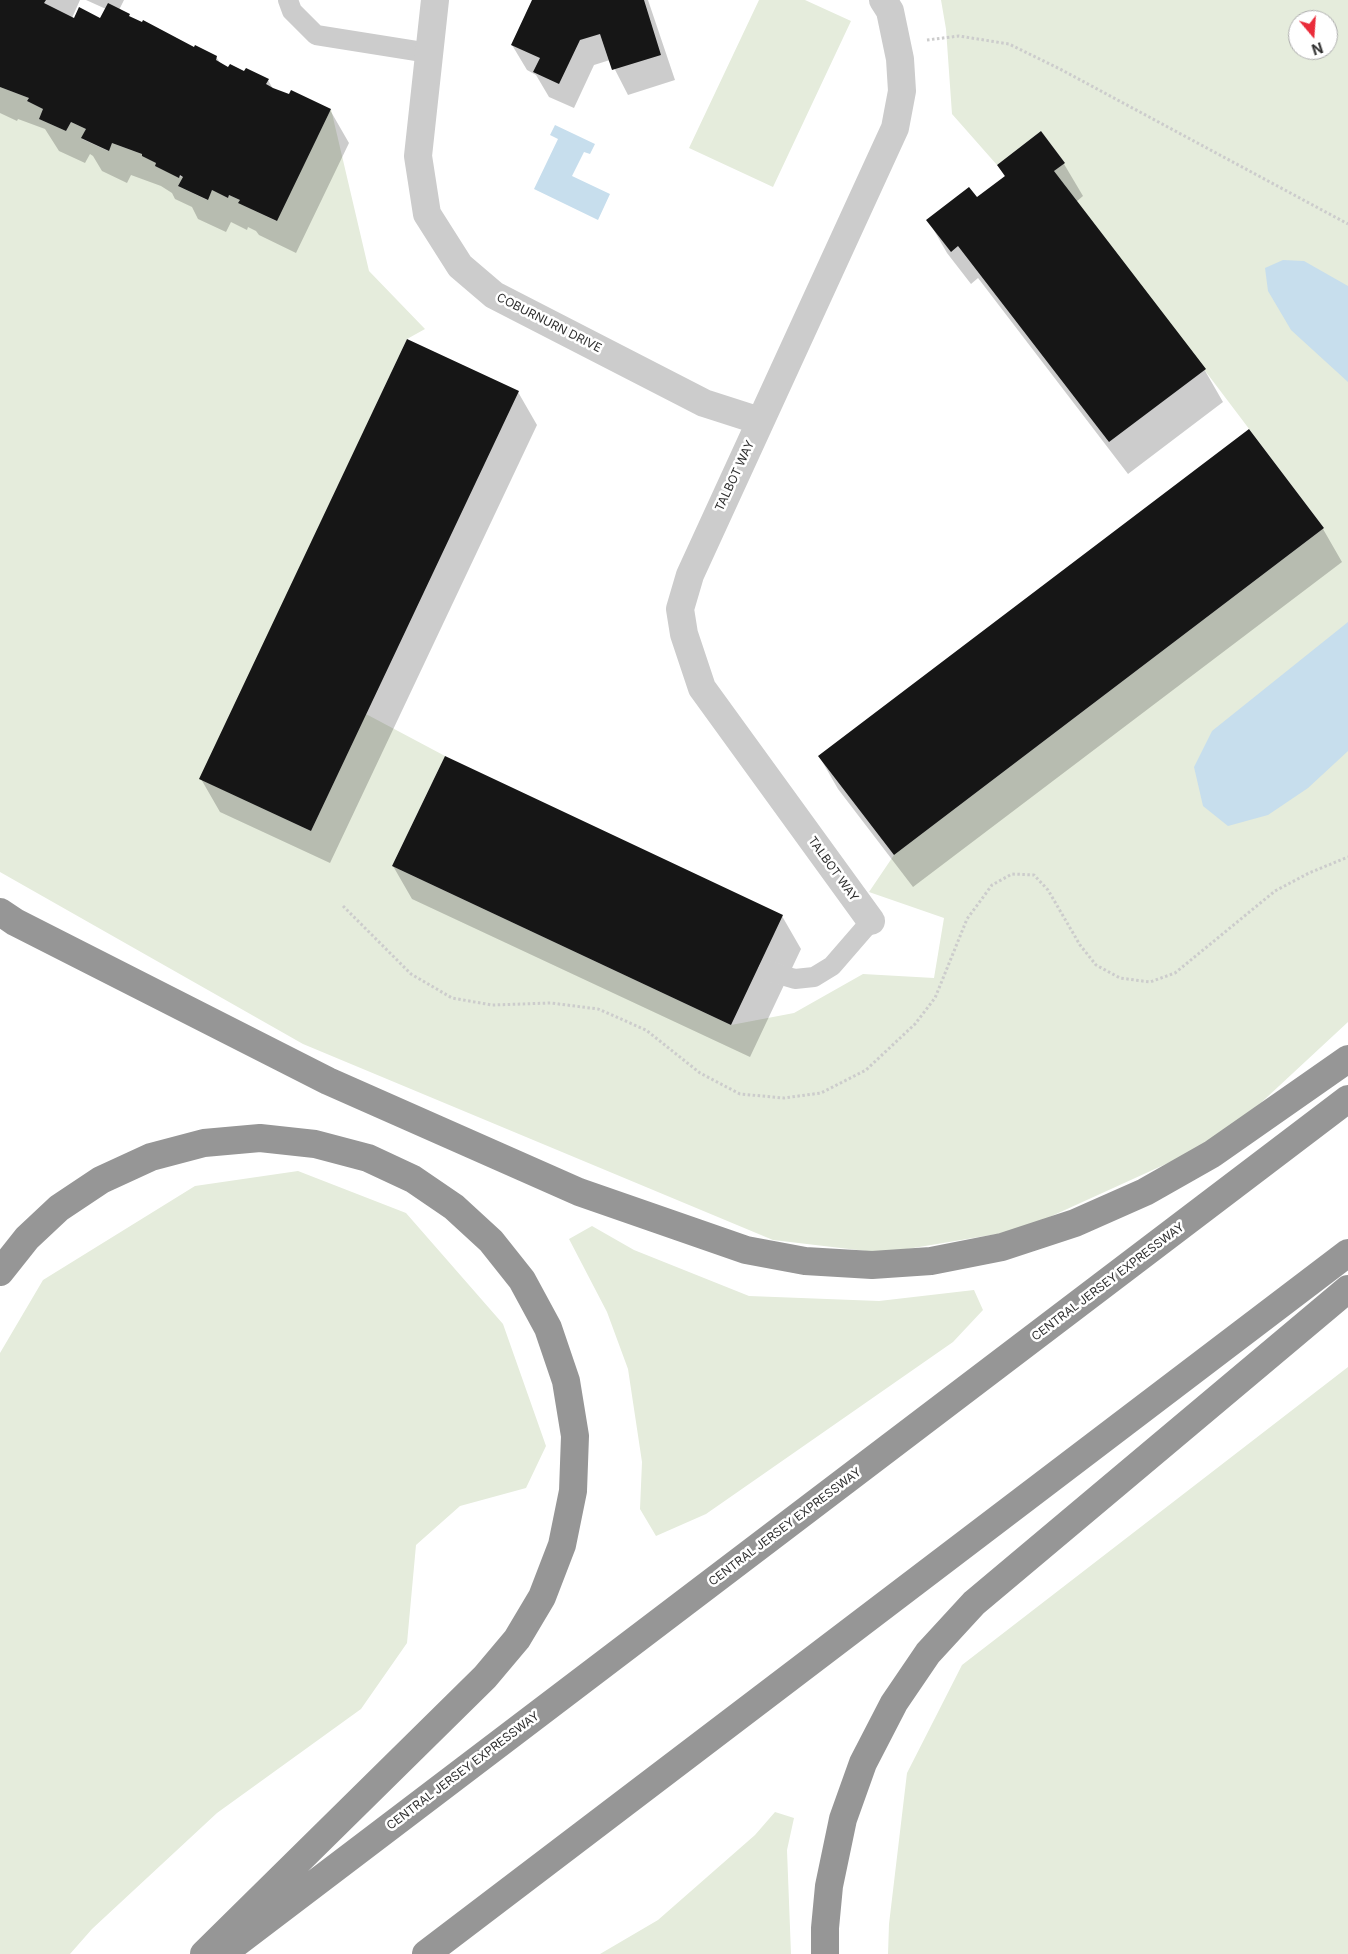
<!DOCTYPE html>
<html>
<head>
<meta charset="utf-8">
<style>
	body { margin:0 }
	#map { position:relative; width:1348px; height:1954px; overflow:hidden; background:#fff; font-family:Inter,sans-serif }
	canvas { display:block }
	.north { position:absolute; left:1288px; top:10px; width:50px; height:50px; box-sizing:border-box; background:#fff; border:1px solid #acacac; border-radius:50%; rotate:162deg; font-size:14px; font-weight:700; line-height:20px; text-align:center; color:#2f2f2f }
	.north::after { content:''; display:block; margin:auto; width:18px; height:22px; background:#ea2c3a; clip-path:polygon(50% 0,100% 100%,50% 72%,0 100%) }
</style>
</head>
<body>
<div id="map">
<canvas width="1348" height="1954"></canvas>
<div class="north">N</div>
</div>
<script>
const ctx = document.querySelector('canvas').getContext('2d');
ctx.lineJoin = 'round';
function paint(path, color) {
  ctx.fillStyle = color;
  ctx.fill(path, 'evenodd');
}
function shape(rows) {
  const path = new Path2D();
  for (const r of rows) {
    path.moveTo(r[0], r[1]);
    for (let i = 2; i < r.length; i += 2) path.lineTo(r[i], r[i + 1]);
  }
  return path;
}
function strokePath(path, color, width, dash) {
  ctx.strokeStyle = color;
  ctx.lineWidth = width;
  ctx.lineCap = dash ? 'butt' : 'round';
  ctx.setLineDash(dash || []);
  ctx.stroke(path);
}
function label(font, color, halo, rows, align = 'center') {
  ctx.font = font + ' Inter,sans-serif';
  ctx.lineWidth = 5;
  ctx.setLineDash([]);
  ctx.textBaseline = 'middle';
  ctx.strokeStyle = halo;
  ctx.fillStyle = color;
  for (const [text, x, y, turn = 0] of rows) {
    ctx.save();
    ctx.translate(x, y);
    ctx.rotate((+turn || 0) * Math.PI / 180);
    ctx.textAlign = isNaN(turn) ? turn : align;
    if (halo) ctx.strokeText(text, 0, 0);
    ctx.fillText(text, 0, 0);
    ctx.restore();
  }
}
paint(shape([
	[759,0,805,0,851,21,773,187,689,148],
	[941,0,1348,0,1348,1022,1223,1138,1021,1230,883,1253,773,1240,303,1044,0,872,0,87,29,98,27,101,43,109,39,119,66,131,71,122,86,129,82,139,108,151,112,143,142,154,143,156,156,163,155,166,178,177,183,177,178,186,207,200,212,190,228,198,229,195,240,200,239,203,276,221,331,109,369,271,425,329,407,339,200,779,311,831,366,714,445,756,392,866,731,1025,794,1013,863,974,934,978,944,918,869,892,894,855,1324,528,1054,171,1065,163,1041,131,997,165,952,114,946,29],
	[1298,20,1328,20,1328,50,1298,50],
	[298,1171,406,1213,503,1324,546,1446,526,1488,460,1506,416,1545,407,1643,361,1709,217,1813,92,1929,70,1954,0,1954,0,1353,43,1280,195,1186],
	[592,1226,634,1250,749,1296,879,1301,974,1290,983,1310,953,1342,706,1514,656,1536,640,1509,642,1462,628,1369,607,1312,569,1239],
	[1348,1367,1348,1954,888,1954,889,1924,907,1773,962,1665],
	[775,1812,794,1818,787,1850,791,1954,600,1954,658,1920,755,1835]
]), '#e5ecdc');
paint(shape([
	[555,125,595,144,590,154,584,152,572,176,610,194,598,220,534,189,558,139,550,135],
	[1283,260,1304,261,1348,286,1348,382,1291,330,1268,291,1265,268],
	[1348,622,1348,751,1308,788,1268,815,1228,826,1203,806,1194,767,1212,731]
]), '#c7deed');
paint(shape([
	[0,0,80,0,72,18,101,19,106,9,86,0,124,0,119,10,131,18,195,49,216,57,221,64,229,69,268,80,273,89,330,110,349,143,296,253,259,235,256,231,248,227,247,230,231,222,226,232,198,219,192,207,175,199,172,193,161,186,131,175,127,183,102,171,93,156,90,154,85,163,59,151,45,129,18,119,17,121,0,113],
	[533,0,648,0,675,80,628,95,610,60,594,65,574,108,549,97,536,75,527,70,512,45],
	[1041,133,1064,164,1083,196,1076,202,1204,369,1223,402,1128,474,978,278,971,284,947,253,928,220,977,199,1005,177,998,165],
	[518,392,537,425,330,863,220,812,201,779],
	[1248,431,1323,529,1342,562,913,887,838,789,819,756],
	[393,866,782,916,801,949,750,1057,412,899]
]), '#0003');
paint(shape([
	[0,0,46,0,44,3,74,18,79,7,100,18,108,3,130,14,129,16,142,22,143,20,194,47,195,45,217,56,216,60,228,67,230,64,244,71,246,68,269,79,266,84,273,88,289,94,291,90,331,109,277,221,238,203,240,200,229,195,228,198,212,190,208,200,178,186,183,177,180,175,179,178,155,166,156,163,142,156,142,154,112,143,109,151,81,138,86,129,71,122,66,131,39,119,43,109,27,101,29,98,0,87],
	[532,0,644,0,661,55,612,70,600,34,580,40,559,84,533,72,540,58,511,45],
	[1041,131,1065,163,1054,171,1206,369,1109,442,958,246,951,252,926,220,969,187,977,197,1005,176,997,165],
	[407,339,519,391,311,831,199,779],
	[1249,429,1324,528,894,855,818,756],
	[445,756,783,915,731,1025,392,866]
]), '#161616');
strokePath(shape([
	[927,40,959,36,1009,44,1060,69,1348,224],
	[343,906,411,974,452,998,492,1005,551,1003,598,1009,646,1030,700,1073,740,1094,784,1098,821,1093,866,1070,915,1024,935,998,967,919,992,885,1012,874,1034,875,1048,890,1080,945,1096,965,1120,978,1150,982,1175,973,1275,891,1309,873,1348,857]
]), '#ccc', 3, [2.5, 2.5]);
strokePath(shape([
	[288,0,292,11,316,35,429,53],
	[768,971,795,979,814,977,832,966,871,921]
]), '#ccc', 20);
strokePath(shape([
	[435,0,418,156,427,214,460,266,494,295,704,403,760,421],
	[871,921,702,688,684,634,680,609,690,575,895,128,902,91,900,59,890,11,883,0]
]), '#ccc', 28);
strokePath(shape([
	[0,912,15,922,328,1081,579,1192,746,1250,805,1261,872,1265,931,1261,1002,1247,1075,1223,1145,1192,1212,1154,1348,1059],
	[0,1272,27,1238,59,1208,101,1180,151,1157,204,1143,260,1138,315,1144,368,1158,413,1179,454,1207,491,1241,522,1280,548,1328,566,1381,575,1436,573,1491,562,1545,542,1597,517,1639,485,1677,204,1954],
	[234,1945,1348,1099],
	[426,1954,1348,1253],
	[825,1954,825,1928,829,1886,843,1819,863,1763,894,1703,928,1653,974,1603,1348,1289]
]), '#969696', 28);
label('12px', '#2f2f2f', '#fff', [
	["COBURNURN DRIVE",549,323,27],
	["TALBOT WAY",735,476,-65],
	["TALBOT WAY",833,869,54],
	["CENTRAL JERSEY EXPRESSWAY",1108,1282,-37],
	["CENTRAL JERSEY EXPRESSWAY",785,1527,-37],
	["CENTRAL JERSEY EXPRESSWAY",463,1771,-37]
]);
</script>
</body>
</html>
